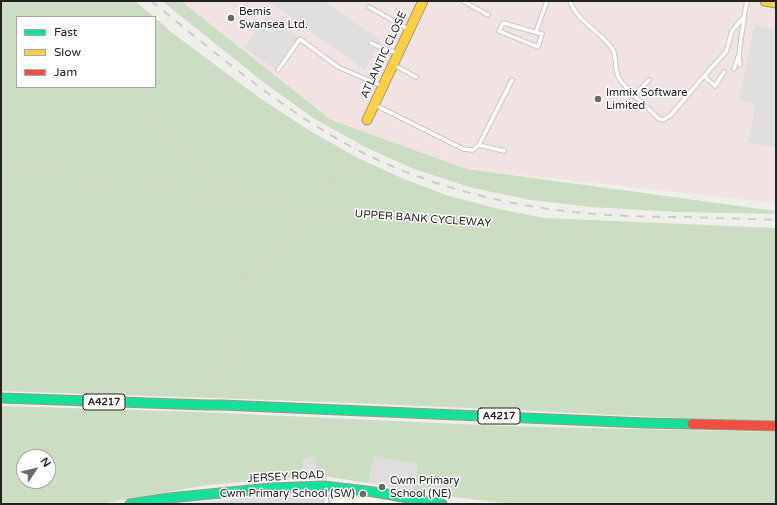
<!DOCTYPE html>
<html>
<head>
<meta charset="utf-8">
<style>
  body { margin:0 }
  #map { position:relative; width:777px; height:505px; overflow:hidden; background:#f0eeeb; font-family:"Varela Round",sans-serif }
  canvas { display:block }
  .frame { position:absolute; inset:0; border:2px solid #222; pointer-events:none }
  .legend { position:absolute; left:16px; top:16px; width:140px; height:72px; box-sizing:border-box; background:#fff; border:1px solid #a7a7a7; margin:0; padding:5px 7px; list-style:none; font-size:12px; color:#222 }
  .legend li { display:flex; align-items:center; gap:8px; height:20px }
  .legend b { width:20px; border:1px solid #a7a7a7 }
  .north { position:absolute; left:16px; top:449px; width:40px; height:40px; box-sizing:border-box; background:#fff; border:1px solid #a7a7a7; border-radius:50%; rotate:55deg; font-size:11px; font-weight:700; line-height:16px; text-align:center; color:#222 }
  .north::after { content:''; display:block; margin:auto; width:14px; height:18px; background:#6a6968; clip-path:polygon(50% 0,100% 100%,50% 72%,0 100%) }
</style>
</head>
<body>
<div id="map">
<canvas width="777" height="505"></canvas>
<div class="frame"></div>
<ul class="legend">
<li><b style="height:5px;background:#16e098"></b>Fast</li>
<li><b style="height:5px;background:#ffcf43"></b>Slow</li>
<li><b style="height:5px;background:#f24e42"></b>Jam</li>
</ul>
<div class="north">N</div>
</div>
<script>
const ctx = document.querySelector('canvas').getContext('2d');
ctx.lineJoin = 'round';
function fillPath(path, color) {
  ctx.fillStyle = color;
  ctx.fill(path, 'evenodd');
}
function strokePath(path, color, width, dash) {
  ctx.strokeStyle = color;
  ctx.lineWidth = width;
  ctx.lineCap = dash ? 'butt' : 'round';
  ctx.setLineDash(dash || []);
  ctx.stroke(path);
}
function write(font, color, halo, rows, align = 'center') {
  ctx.font = font + ' "Varela Round",sans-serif';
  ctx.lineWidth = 3;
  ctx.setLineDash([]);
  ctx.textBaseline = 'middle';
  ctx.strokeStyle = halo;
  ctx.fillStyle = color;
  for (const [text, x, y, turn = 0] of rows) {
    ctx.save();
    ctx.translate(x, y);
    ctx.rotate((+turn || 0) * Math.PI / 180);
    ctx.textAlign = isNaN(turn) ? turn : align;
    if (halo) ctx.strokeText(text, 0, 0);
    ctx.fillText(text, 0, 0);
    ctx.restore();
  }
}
fillPath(new Path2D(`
  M314 456 319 475 302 477 303 459Z
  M374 456 418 464 413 492 368 483Z
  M334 491 332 504H178L219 501 276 494Z`), '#dfdedc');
fillPath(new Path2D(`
  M181 1H776V203L467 169 331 120Z`), '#f1e3e1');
fillPath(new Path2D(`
  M334 491 403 502V504H332Z`), '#f8f7e8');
fillPath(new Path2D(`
  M1 1H135L154 17H17V87H155V18L171 32 257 96 307 129 356 157 404 179 449 196 503 210 545 218 776 228V421C666 419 555 411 445 407 297 400 149 396 1 391Z
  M162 1H181L331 120 467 169 776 211V214L677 212 592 207 531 200 472 188 414 169 365 147 313 118 267 85Z
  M1 406 199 412 504 426 632 429 776 432V503L762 504H515L413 492 418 464 374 456 368 483 319 475 314 456 303 459 302 477 208 485 100 504H1ZM24 457H48V481H24Z`), '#cbdec1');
fillPath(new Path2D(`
  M268 1H323L381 41 365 70Z
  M268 15 300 38 276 70 244 47Z
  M755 25 776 30V148L748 142 756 104 739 100Z`), '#e0dfde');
const lane = new Path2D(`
  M463 1 488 15
  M570 1C576 20 599 31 611 47 618 55 614 67 618 76 620 81 624 85 628 89 637 99 649 109 659 119L663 120 671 115 704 76 726 52 732 31 744 17 747 1
  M369 7 408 29
  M503 23 542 34 538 47 499 31Z
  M536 32 547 1
  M371 43 382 48 397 53
  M394 65 416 77
  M740 65C737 50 743 33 744 17
  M734 69 738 57
  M278 70 300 39 338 67 382 86
  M704 76 715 86 724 72
  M634 96 649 80
  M375 105 463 149 473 150 479 145 512 80
  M479 145 504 151
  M326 504 327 487`);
const fast = new Path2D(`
  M1 398 207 405
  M222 405 644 423 692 424
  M130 504 169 498 271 488 324 486 374 492 442 504`);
const slow = new Path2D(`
  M765 1 776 3
  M367 120 423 1`);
const jam = new Path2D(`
  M692 424 776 426`);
strokePath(lane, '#c9c8c7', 5.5);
strokePath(fast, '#999a82', 11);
strokePath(slow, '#999a82', 11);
strokePath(jam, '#999a82', 11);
strokePath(new Path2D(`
  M62 17V1
  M115 87 147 118 231 190 240 200 306 211 489 223 776 232
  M1 164 71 176 240 200
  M215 396V389L226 357 236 288 249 271 293 235 299 228 306 211 326 183 337 176 352 155 358 142 368 129
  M266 480 319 475 366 482
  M208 486 213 413
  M425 492 509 504
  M744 504 776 502`), '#dccecd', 1, [2, 2]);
strokePath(lane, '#fdfcfc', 3.5);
strokePath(fast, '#16e098', 9);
strokePath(slow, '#ffcf43', 9);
strokePath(jam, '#f24e42', 9);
strokePath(new Path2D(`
  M151 1C207 46 262 93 324 131 398 177 487 203 573 212 611 216 649 217 687 217 716 218 746 219 776 220`), '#ccc', 2, [8, 8]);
const fastBridge = new Path2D(`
  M207 405H222`);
strokePath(fastBridge, '#a79c86', 11, []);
strokePath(fastBridge, '#16e098', 9);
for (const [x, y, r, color] of [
  [231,18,4,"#6a6968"],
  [598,99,4,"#6a6968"],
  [382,487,4,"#6a6968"],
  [363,494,4,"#6a6968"]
]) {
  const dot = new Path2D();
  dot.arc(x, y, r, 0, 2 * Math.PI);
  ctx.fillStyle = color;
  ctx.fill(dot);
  strokePath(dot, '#fff', 1.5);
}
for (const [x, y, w] of [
  [104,402,42],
  [499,416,42]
]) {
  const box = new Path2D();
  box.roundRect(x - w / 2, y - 8, w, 16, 3);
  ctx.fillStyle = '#fff';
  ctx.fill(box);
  strokePath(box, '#222', 1);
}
write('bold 10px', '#222', null, [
  ["A4217",104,402],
  ["A4217",499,416]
]);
write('11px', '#222', '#fff', [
  ["Bemis",239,12],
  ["Swansea Ltd.",239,25],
  ["Immix Software",606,93],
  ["Limited",606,106],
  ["Cwm Primary",390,481],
  ["School (NE)",390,494],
  ["Cwm Primary School (SW)",355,494,"right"]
], 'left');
write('11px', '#222', '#fff', [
  ["ATLANTIC CLOSE",384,55,-65],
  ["UPPER BANK CYCLEWAY",423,219,4],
  ["JERSEY ROAD",286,477,-3]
]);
</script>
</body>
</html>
